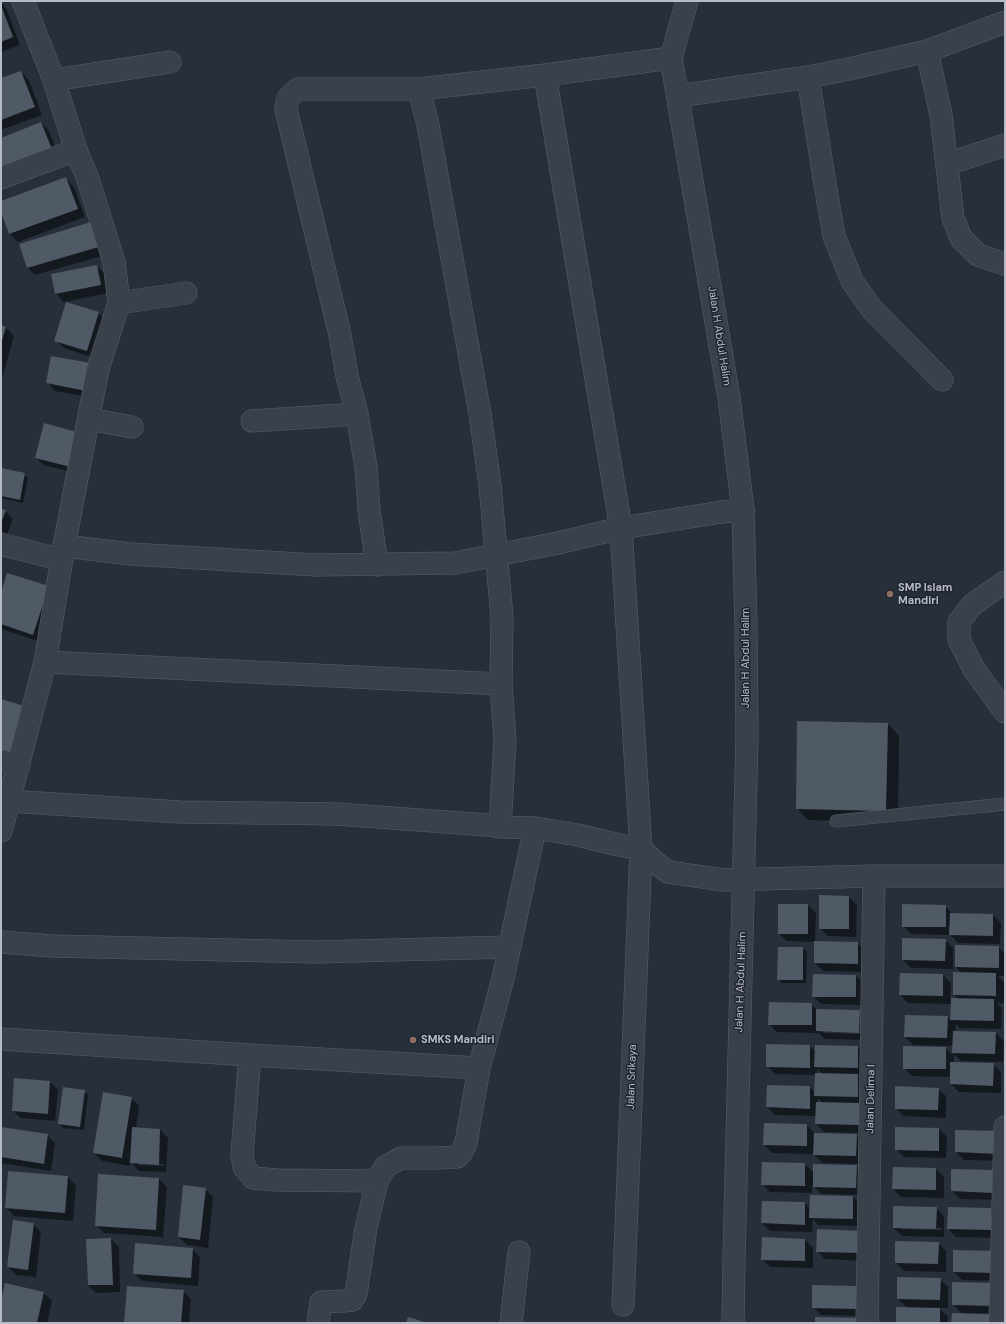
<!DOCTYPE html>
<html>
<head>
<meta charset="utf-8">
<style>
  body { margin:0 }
  #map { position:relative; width:1006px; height:1324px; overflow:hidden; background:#272f3b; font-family:"DM Sans",sans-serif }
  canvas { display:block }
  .frame { position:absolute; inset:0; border:2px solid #b7bcc7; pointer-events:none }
</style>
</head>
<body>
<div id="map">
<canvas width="1006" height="1324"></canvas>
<div class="frame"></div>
</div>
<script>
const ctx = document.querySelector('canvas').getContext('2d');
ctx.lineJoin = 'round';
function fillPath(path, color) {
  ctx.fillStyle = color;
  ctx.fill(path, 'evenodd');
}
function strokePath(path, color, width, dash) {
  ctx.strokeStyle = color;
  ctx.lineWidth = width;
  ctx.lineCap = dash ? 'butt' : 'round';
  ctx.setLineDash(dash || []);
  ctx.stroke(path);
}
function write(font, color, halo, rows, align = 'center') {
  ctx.font = font + ' "DM Sans",sans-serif';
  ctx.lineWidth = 3;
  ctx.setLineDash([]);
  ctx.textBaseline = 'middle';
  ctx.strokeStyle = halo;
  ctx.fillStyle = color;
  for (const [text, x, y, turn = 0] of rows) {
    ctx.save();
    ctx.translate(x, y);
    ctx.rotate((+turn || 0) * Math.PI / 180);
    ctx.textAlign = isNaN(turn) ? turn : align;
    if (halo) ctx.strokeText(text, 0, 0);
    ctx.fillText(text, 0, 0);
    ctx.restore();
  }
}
fillPath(new Path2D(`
  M1 2 6 8 20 45 1 52Z
  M21 72 29 80 42 115 1 130V79Z
  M41 123 49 131 61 162 1 139Z
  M66 179 74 187 85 217 18 242 10 234 1 209V202Z
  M94 222 109 254 35 275 27 267Z
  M97 266 105 274 108 293 64 302 56 294 52 275Z
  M98 313 106 321 95 358 64 348 56 340Z
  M1 326 6 328 14 336 1 382Z
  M52 357 94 398 55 391 48 383Z
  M45 424 79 474 44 465 36 458Z
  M24 474 28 478 23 503 1 498V475Z
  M1 510 5 511 13 519 5 541 1 540Z
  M56 595 41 642 1 629V596Z
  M888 724 899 736 898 822 808 820 797 808Z
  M849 897 857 905 856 937 828 936 820 928Z
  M808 905 816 913 815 942 858 943 865 951V972L823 971 815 963V942L787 941 779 934Z
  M945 906 953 914 993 915 1001 923 1000 944 958 943 950 935 911 934 903 926Z
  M945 940 953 948V969L911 968 903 960Z
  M998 947 1005 954V976H998L1004 982V1003H997L1002 1008 1001 1029 959 1028 956 1024 955 1032 996 1033 1004 1041 1003 1062 961 1061 954 1054V1063L993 1064 1001 1072V1093L959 1092 951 1084V1077L912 1076 904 1068 946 1048 953 1055V1046L913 1045 905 1037 948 1017 951 1021 952 1004 908 1003 900 995 943 975 951 983 950 999H958L954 994 962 974 956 967Z
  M779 948H803L807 952 806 983H782L778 979Z
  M856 976 864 984V1005L821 1004 813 996Z
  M811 1004 817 1010 859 1011 867 1019V1040L825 1039 819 1033 777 1032 769 1024ZM823 1031 864 1032V1034L823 1033Z
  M810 1046 816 1052V1046L858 1047 866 1055V1076H858L866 1083 865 1104H859L867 1112 866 1133 824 1132 816 1124V1116L775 1115 767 1107 768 1086 810 1087 815 1093 816 1075 775 1074 767 1066ZM817 1069 823 1074H817ZM818 1098 823 1103H818Z
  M50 1082 58 1090 55 1121 21 1118 13 1111Z
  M938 1089 946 1096V1118L903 1116 896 1108Z
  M84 1091 88 1095 84 1130 63 1128 60 1124Z
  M131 1098 139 1106 136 1128 160 1130 168 1138 166 1172 139 1171 131 1162 130 1166 102 1161 94 1153ZM138 1163 164 1164V1166L138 1165Z
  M807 1125 815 1134 857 1135 864 1143V1164L822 1163 814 1154 772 1153 764 1145Z
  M1 1128 47 1135 55 1143 51 1171 1 1163Z
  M939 1129 947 1137 946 1158 904 1157 896 1149Z
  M1005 1139V1161L964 1160 956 1152Z
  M805 1164 814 1173 856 1166 864 1174V1195L822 1194 812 1185V1193L770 1192 762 1184Z
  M936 1169 944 1177V1198L901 1197 893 1189Z
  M952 1170 1002 1179V1200L960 1199 952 1191Z
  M68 1177 76 1185 73 1221 14 1216 6 1208Z
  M159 1179 167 1187 163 1237 104 1233 96 1225Z
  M205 1189 213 1197 208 1248 187 1245 179 1237Z
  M811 1196 853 1197 861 1205 860 1226 818 1225 813 1219 812 1232 770 1231 762 1223 805 1203 811 1209Z
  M936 1208 944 1216V1237L902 1236 894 1228ZM900 1227 942 1228 941 1230 900 1229Z
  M991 1209 999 1217 998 1238 956 1237 948 1229Z
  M33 1224 41 1232 36 1277 16 1275 8 1267Z
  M860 1232 867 1261 825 1259 817 1251Z
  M111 1239 119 1247 120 1292 96 1293 88 1285 87 1240Z
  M805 1240 813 1248V1268L770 1267 762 1259Z
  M938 1243 946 1251V1272L904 1271 896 1263Z
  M192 1249 200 1257 198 1286 142 1281 134 1273Z
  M954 1251 1004 1281 962 1280 954 1272Z
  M940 1279 948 1287V1308H938L948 1317 947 1323H897L907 1308 898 1299Z
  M6 1284 44 1293 52 1301 47 1323H1V1305Z
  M953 1284 1003 1313 952 1323 962 1314 953 1304Z
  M856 1287 864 1295 863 1316 821 1315 813 1307Z
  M183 1291 191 1299 189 1323H125Z`), '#0007');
fillPath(new Path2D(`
  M1 5 13 37 1 42Z
  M21 71 35 107 1 120V78Z
  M41 122 54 154 1 172V138Z
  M66 177 78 209 9 234 1 212V201Z
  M94 221 102 246 27 268 19 244Z
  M97 265 101 285 55 294 51 274Z
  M66 302 99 312 87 351 54 341Z
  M1 325 6 327 1 344Z
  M51 356 91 363 86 391 46 383Z
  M44 423 80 433 71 467 35 458Z
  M1 468 25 473 20 500 1 496Z
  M1 509 6 510 1 523Z
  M7 573 49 586 33 635 1 624V593Z
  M1 699 24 706 10 758 1 755Z
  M797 721 888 723 886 811 796 809Z
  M819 895 849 896V929H819Z
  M778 904H808V934H778Z
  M902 904 946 905V927H902Z
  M950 913 993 914V936L949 935Z
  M902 938 946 939 945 961 902 960Z
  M814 941 858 942V964L814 963Z
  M955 945 999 946V968L955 967Z
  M778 947H803V980H777Z
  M953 972 996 973V996L953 995Z
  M900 973 943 974V996L899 995Z
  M813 974 856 975V997H812Z
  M951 998 994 999V1021L950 1020Z
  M769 1002 812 1003V1025H768Z
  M816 1009 860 1010 859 1033 816 1031Z
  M905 1015 948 1016 947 1038 904 1037Z
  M953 1031 996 1032 995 1054 952 1053Z
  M766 1044 810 1045V1068L766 1067Z
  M815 1045 858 1046V1068L814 1067Z
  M903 1046 946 1047V1069H903Z
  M950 1062 994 1063 993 1086 950 1084Z
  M815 1073 858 1074V1097L814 1096Z
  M14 1078 50 1081 48 1114 12 1111Z
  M767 1085 810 1086V1109L766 1107Z
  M895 1086 939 1088 938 1110 895 1109Z
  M63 1087 85 1090 80 1127 58 1124Z
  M103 1092 132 1097 122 1158 93 1153Z
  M816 1102 859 1103V1125L815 1124Z
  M764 1123 807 1124V1146L763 1145Z
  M1 1127 48 1134 44 1164 1 1157Z
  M132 1127 160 1129 159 1165 130 1163Z
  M895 1127 939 1128V1151L895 1150Z
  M955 1130 999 1131 998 1154 955 1152Z
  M814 1133 857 1134 856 1156 813 1155Z
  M762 1162 805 1163V1186L761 1185Z
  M813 1164 857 1165 856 1188 813 1187Z
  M893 1167 936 1168V1190L892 1189Z
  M951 1169 995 1170 994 1193 951 1191Z
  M8 1171 68 1176 65 1213 5 1208Z
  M98 1174 159 1178 156 1230 95 1226Z
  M183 1185 206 1188 200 1240 178 1237Z
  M810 1195 853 1196V1219L809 1218Z
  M762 1201 805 1202V1225L761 1223Z
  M893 1206 937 1207 936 1229 893 1228Z
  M948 1207 991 1208V1230L947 1229Z
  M13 1220 34 1223 28 1270 7 1267Z
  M817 1229 860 1231V1253L816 1252Z
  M762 1237 805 1239V1261L761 1260Z
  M111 1238 113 1285H88L86 1239Z
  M895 1241 939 1242 938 1264 895 1263Z
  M135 1243 193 1248 191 1278 133 1274Z
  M953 1250 997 1251 996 1273 953 1272Z
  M897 1277 941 1278 940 1300 897 1299Z
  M952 1282 996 1283 995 1306 952 1305Z
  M5 1283 44 1292 37 1323 1 1322V1301Z
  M812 1285 856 1286V1309L812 1308Z
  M127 1286 184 1290 181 1323H124Z
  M896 1307 940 1308V1323H896Z
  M952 1313 995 1314V1323H951Z
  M408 1317 428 1323H406Z
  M815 1317 859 1318V1323H815Z`), '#505966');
const service = new Path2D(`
  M836 821 1005 804`);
const minor = new Path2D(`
  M927 51 941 115 953 218 961 238 978 255 1005 264
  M545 75 621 528 641 849 623 1305
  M808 77 825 184 834 236 852 281 871 308 942 380
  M54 80 170 62
  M678 96 808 77 849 69 927 51 1005 22
  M947 164 1005 145
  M1 178 76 150
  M119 303 186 293
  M89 419 132 427
  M252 421 357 414
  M1 544 62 560
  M64 546 131 554 316 565 455 563 558 543 621 528 722 512 743 510
  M377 565 369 510 366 467 357 414 347 376 340 335 286 109 288 98 298 89H419
  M1005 582 972 605 959 622V640L975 671 1005 712
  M45 662 501 684
  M1 761 19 765
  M8 801 180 812 337 814 487 825 500 827 535 828 578 835 619 845 641 849 656 863 668 872 723 880 874 876H1005
  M500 827 505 741 501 684 502 617 490 485 480 414 428 125 419 89 545 75 671 58
  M1 831 45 662 64 546 98 369 119 303 114 262 88 179 76 150 54 80 23 1
  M1 942 53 946 316 952 509 947
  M1 1039 250 1055 479 1068
  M250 1055 242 1154 244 1167 253 1178 277 1180 377 1181
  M318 1323 321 1302 344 1301 352 1300 356 1294 366 1228 377 1181 385 1167 401 1158H437L457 1157 461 1153 466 1143 479 1068 503 978 535 828
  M511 1323 519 1252
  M867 1323 874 876
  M1000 1323 1005 1127`);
const tertiary = new Path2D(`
  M687 1 671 58 729 398 743 510 746 627 747 737 734 1259 733 1323`);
strokePath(service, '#595f69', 13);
strokePath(minor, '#595f69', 23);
strokePath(tertiary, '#595f69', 23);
strokePath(service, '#3b414b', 12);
strokePath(minor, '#3b414b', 22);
strokePath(tertiary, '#3b414b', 22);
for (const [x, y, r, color] of [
  [890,594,4,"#8d6e63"],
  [413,1040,4,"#8d6e63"]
]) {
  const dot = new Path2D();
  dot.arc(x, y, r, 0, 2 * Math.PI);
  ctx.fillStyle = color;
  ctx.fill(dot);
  strokePath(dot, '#202630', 1.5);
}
write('11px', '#b7bcc7', '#202630', [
  ["Jalan H Abdul Halim",719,336,81],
  ["Jalan H Abdul Halim",746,658,-90],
  ["Jalan H Abdul Halim",741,982,-88],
  ["Jalan Srikaya",632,1077,-88],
  ["Jalan Delima I",871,1099,-89]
]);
write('bold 11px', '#b7bcc7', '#202630', [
  ["SMP Islam",898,588],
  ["Mandiri",898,601],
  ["SMKS Mandiri",421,1040]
], 'left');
</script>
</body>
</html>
